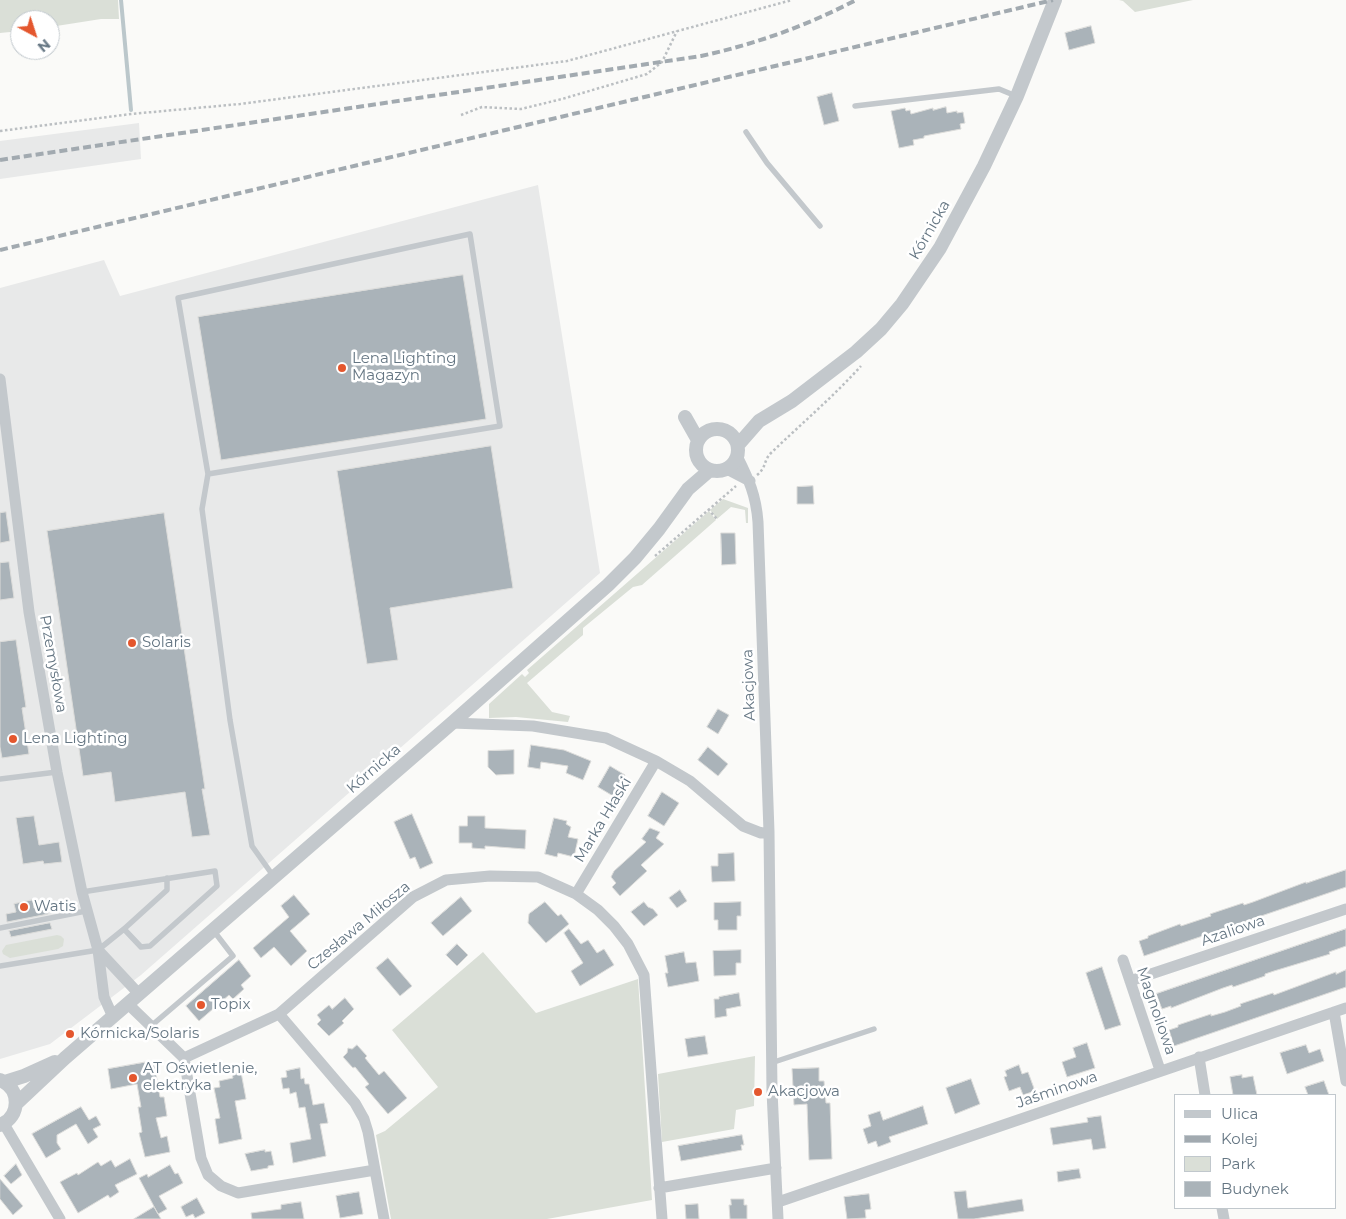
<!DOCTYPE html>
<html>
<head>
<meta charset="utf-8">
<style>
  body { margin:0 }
  #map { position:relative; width:1346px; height:1219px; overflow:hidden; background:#fafaf8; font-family:Montserrat,sans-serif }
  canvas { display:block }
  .legend { position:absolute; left:1174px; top:1094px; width:162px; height:115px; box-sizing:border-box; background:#fff; border:1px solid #c1c8cd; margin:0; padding:6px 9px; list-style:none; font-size:15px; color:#657683 }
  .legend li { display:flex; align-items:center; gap:10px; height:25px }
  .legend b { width:25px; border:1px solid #c1c8cd }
  .north { position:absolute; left:10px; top:10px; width:50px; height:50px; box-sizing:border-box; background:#fff; border:1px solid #c1c8cd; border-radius:50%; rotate:140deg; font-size:14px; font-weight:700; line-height:20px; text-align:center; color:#657683 }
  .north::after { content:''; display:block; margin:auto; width:18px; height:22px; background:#e4572e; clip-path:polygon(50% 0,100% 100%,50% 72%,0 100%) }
</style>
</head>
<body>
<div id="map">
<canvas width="1346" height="1219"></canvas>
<ul class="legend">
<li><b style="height:6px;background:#c3c8cc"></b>Ulica</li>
<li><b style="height:6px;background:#a2aab0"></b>Kolej</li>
<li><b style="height:14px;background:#dadfd7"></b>Park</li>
<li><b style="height:14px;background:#aab3b9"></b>Budynek</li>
</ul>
<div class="north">N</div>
</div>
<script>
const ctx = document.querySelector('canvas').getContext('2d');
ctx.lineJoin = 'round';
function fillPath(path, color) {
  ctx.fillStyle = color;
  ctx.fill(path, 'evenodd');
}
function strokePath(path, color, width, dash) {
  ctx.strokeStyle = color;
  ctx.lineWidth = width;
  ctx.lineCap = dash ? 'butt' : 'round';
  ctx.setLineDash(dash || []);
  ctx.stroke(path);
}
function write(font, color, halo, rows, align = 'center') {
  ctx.font = font + ' Montserrat,sans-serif';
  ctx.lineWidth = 5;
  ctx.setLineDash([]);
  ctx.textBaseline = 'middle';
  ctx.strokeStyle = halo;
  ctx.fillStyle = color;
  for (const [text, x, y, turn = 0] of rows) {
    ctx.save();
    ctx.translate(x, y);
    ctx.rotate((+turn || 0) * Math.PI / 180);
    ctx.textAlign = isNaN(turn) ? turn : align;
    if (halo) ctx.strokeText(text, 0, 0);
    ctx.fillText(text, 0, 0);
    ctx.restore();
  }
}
fillPath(new Path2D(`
  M139 123 141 159 0 179V141Z
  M538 185 600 573 141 975 50 1044 0 1059V288L104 260 120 296Z`), '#e8e9e9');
fillPath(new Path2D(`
  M0 0H118L119 19H101L50 27V20H20V31L0 33Z
  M1119 0H1193L1135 12 1123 1Z
  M723 499 748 508V523H746L745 510 731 507 717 519 710 510Z
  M709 511 716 520 642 585 633 587 583 628V635L527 683 552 712 570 716 568 722 516 717 489 718V704L522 674 525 677 529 673 527 670Z
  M57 935 61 936 64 939 63 946 58 949 10 958 3 954 2 951 6 945Z
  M483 952 536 1013 638 979 652 1200 547 1219H391L376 1135 385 1131 438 1087 392 1030Z
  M755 1056 754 1106 736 1110 734 1129 662 1142 658 1074Z`), '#dadfd7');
strokePath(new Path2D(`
  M121 0 131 110`), '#bbc7cb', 4);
const building = new Path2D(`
  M1091 26 1095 43 1069 50 1065 33Z
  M832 93 839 121 824 125 817 97Z
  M946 107 947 113 957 111V113L963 112 965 123 960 124 961 129 924 136V138L913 140 914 145 899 148 891 111 905 108 906 111 910 110 911 114 933 108V110Z
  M463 275 486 419 221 460 198 317Z
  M491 446 513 588 390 608 398 660 367 664 337 471Z
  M813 486 814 504H797V487Z
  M6 512 10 541 0 543V513Z
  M164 513 205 789H202L210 835 192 837 185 792 115 802 111 772 83 776 47 531Z
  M721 533H735L736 564 722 565Z
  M9 562 14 598 0 600V563Z
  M16 640 26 707 22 708 29 754 2 758 0 747V642Z
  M718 709 729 715 718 734 707 727Z
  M531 745 564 750 591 761 583 780 566 773 568 766 541 762 540 769 528 767Z
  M708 747 728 764 718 776 698 760Z
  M514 750V774L496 775 488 767V751Z
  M610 766 625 775 613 796 598 787Z
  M662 792 679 803 664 826 648 816Z
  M412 814 433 863 420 869 415 857 410 859 394 822Z
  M34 816 39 845 59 842 62 862 44 864 43 861 23 864 16 818Z
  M468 816H485V828L526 830 525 849 485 846V849L472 848V843H459V826H467Z
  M554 818 567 821 566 824 571 827 568 837 578 839 574 857 558 853 557 857 545 854Z
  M650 828 660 832 656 838 664 844 641 865 647 871 620 896 612 887 616 883 611 877 614 871 646 842 642 839Z
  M734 853 735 881 712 882 711 866H718V854Z
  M1346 870V887L1144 956 1139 941 1148 938V936L1180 924 1181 926 1211 916 1210 914 1243 903 1244 905 1253 902 1306 882V883Z
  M680 890 687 901 677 908 669 898Z
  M294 895 310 914 290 931 307 951 291 966 274 947 261 958 253 948 289 917 281 906Z
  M461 897 472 911 443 936 431 923Z
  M33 900 34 908 47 906 48 914 7 922 6 914 16 912 14 904Z
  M545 902 558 916 561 914 569 924 546 943 528 923 529 914Z
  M644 902 648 907 653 909 658 915 644 926 631 912Z
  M741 902V916H737V930H718V920H714V903Z
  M50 923 52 929 11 937 9 931Z
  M569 929 581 944 588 940 597 953 604 949 614 965 580 986 571 971 583 963 564 933Z
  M1346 929V946L1329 952 1330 954 1274 971 1265 974V976L1233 987 1232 985 1223 988 1171 1008V1006L1162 1009 1156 994Z
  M457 944 468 955 457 966 446 955Z
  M741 950V963H736V975L714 976 713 951Z
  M684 952 686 963 696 962 699 981 668 987 665 973H668L665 956Z
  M388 958 412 986 400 996 376 968Z
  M239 960 251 976 241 985 244 989 233 999 229 995 199 1021 186 1006Z
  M1102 967 1121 1025 1105 1030 1086 973Z
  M1346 970V987L1174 1046 1169 1030 1178 1027V1025L1211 1014V1016L1225 1012 1241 1006 1240 1004 1273 993 1274 995 1336 972V974Z
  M739 993 741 1006 726 1009 727 1016 715 1018 714 999H719V997Z
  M345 998 354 1009 342 1021 344 1023 329 1036 317 1024 321 1020 317 1015 329 1005 332 1009Z
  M705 1036 708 1054 688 1057 685 1039Z
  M1087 1043 1095 1068 1067 1077 1062 1062 1076 1057 1073 1048Z
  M357 1045 367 1056 365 1058 379 1075 384 1071 407 1098 388 1114 365 1087 369 1084 355 1067 353 1068 343 1057 347 1053 348 1048 352 1049Z
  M1306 1045 1309 1053 1320 1049 1324 1061 1287 1074 1280 1053Z
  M153 1061 155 1067 159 1070 156 1074 160 1097H164L167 1116 156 1118 161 1138 167 1136 170 1152 145 1157 139 1133 142 1132 138 1107H141L137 1084 111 1089 108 1069Z
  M1019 1065 1022 1074 1028 1072 1035 1091 1023 1095 1020 1087 1009 1091 1004 1077 1007 1076 1005 1071Z
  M300 1068 301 1079 304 1078 305 1084H309L313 1105 324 1103 328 1123 320 1124 326 1156 293 1163 290 1143 311 1139 305 1107 299 1108 296 1092 290 1094 289 1088 283 1089 281 1078 287 1077 286 1071Z
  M819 1068V1081H824L826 1103H830L832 1159 809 1160 807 1104 794 1105 792 1069Z
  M241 1072 246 1099 235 1101 242 1139 219 1144 215 1119 220 1118 214 1088 220 1087 219 1081 233 1078 232 1074Z
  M1242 1075V1078L1253 1076 1257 1095H1233L1230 1077Z
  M971 1079 980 1104 955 1114 946 1088Z
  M1324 1081 1329 1095H1308L1305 1087Z
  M923 1106 928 1124 889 1137 891 1142 878 1147 876 1141 868 1144 863 1129 871 1126 868 1115 880 1111 883 1120Z
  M81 1107 89 1120 96 1116 101 1125 93 1129 98 1137 88 1144 76 1124 57 1135V1143L61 1149 46 1158 32 1134Z
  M1101 1116 1106 1148 1093 1150 1091 1139 1053 1145 1050 1128 1088 1122 1087 1118Z
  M742 1135 744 1145H741L742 1150 681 1161 678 1146Z
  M265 1150V1152L271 1151 274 1165 268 1166V1168L251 1171 245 1154Z
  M130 1159 137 1174 115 1185 119 1192 110 1198 108 1195 78 1213 60 1182 77 1173 78 1175 98 1162 101 1166 111 1160 115 1167Z
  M16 1164 22 1175 11 1184 4 1176Z
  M170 1165 175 1174 178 1173 183 1183 159 1196 167 1209 158 1214 139 1178 147 1174 148 1177Z
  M1079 1169 1081 1178 1058 1182 1057 1172Z
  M0 1179 23 1206 13 1215 0 1199Z
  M966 1191 968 1208 1022 1199 1024 1211 974 1219H958L954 1192Z
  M359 1192 363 1214 340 1218 336 1196Z
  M869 1194 871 1209 865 1210 866 1218 847 1219 844 1197Z
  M197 1198 205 1213 195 1218 193 1214 186 1217 181 1207Z
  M731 1199H744V1205H747V1219H730L729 1205H731Z
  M301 1202 304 1219H252L251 1213 281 1209V1205Z
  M698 1204 699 1219H686L685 1205Z
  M154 1207 161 1219H134Z`);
fillPath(building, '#aab3b9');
strokePath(building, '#dcdcda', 1);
strokePath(new Path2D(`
  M461 115 482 107 521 109 562 99 647 74 662 62 677 31
  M0 131 131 114 240 104 567 61 792 0
  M757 475C767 467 763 461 771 453 801 424 833 397 861 366
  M708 509 717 519
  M655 556 736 486`), '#bbbfc2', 2.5, [2.5, 2.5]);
strokePath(new Path2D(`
  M855 106 999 89 1016 96
  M746 132 767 163 820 226
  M208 474 500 426 470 234 178 298 208 474 202 509 230 720 252 846 274 877
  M0 779 57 772
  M82 892 215 871 217 886 150 946 141 947 124 929
  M0 928 86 911
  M0 966 98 950 124 929 167 890V878
  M151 1026 233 956 213 930
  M771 1063 874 1029`), '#c3c8cc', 5.5);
strokePath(new Path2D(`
  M0 379 29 612 57 772 82 892 98 950 104 997 113 1017
  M737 456C749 480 756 495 758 522L769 832 772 1091 778 1219
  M727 469 750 481
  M452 723 533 726 606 738 656 761 690 781 743 826 761 833 769 832
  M576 894 656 761
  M98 950 139 994
  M1123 960 1160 1070
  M1130 981 1346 909
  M128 1004 184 1058 201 1158 208 1175 221 1186 238 1193 375 1170
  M1334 1012 1346 1081
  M279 1014 355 1103 364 1119 368 1132 384 1219
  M1199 1057 1205 1095
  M184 1058 279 1014 413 897 446 880 490 876 538 877 576 894 598 910 614 926 628 944 644 975 662 1219
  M4 1124 60 1219
  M659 1188 776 1168
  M778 1202 1346 1008
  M1222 1208 1224 1219`), '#c3c8cc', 11);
strokePath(new Path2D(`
  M685 417 698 440
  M696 450a21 21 0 1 1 42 0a21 21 0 1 1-42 0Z
  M738 445 759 421 792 401 856 352 881 329 902 304 940 248 984 166 1017 96 1055 0
  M0 1080C21 1088 21 1117 0 1125
  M5 1082 24 1076 55 1062
  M16 1104 65 1058 452 723 608 585 635 558 659 529 688 489 710 470`), '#c3c8cc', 14);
strokePath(new Path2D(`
  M0 160 701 56C756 44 806 26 856 0
  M0 250 1053 0`), '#a2aab0', 4, [8, 4]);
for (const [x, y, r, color] of [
  [342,368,5,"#e4572e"],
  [132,643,5,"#e4572e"],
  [13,739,5,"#e4572e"],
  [24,907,5,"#e4572e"],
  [201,1005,5,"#e4572e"],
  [70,1034,5,"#e4572e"],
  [133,1078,5,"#e4572e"],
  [758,1092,5,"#e4572e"]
]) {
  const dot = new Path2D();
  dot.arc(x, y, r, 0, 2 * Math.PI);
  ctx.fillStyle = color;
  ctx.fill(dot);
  strokePath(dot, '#fff', 2);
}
write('15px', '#657683', '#fff', [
  ["Kórnicka",930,230,-60],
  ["Przemysłowa",53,664,80],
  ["Akacjowa",749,685,-92],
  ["Kórnicka",374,769,-41],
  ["Marka Hłaski",603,820,-59],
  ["Czesława Miłosza",359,926,-40],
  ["Azaliowa",1233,931,-19],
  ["Magnoliowa",1156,1011,71],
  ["Jaśminowa",1057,1090,-19]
]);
write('15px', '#657683', '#fff', [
  ["Lena Lighting",352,359],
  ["Magazyn",352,376],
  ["Solaris",142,643],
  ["Lena Lighting",23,739],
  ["Watis",34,907],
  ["Topix",211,1005],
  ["Kórnicka/Solaris",80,1034],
  ["AT Oświetlenie,",143,1069],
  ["elektryka",143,1086],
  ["Akacjowa",768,1092]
], 'left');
</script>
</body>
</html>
